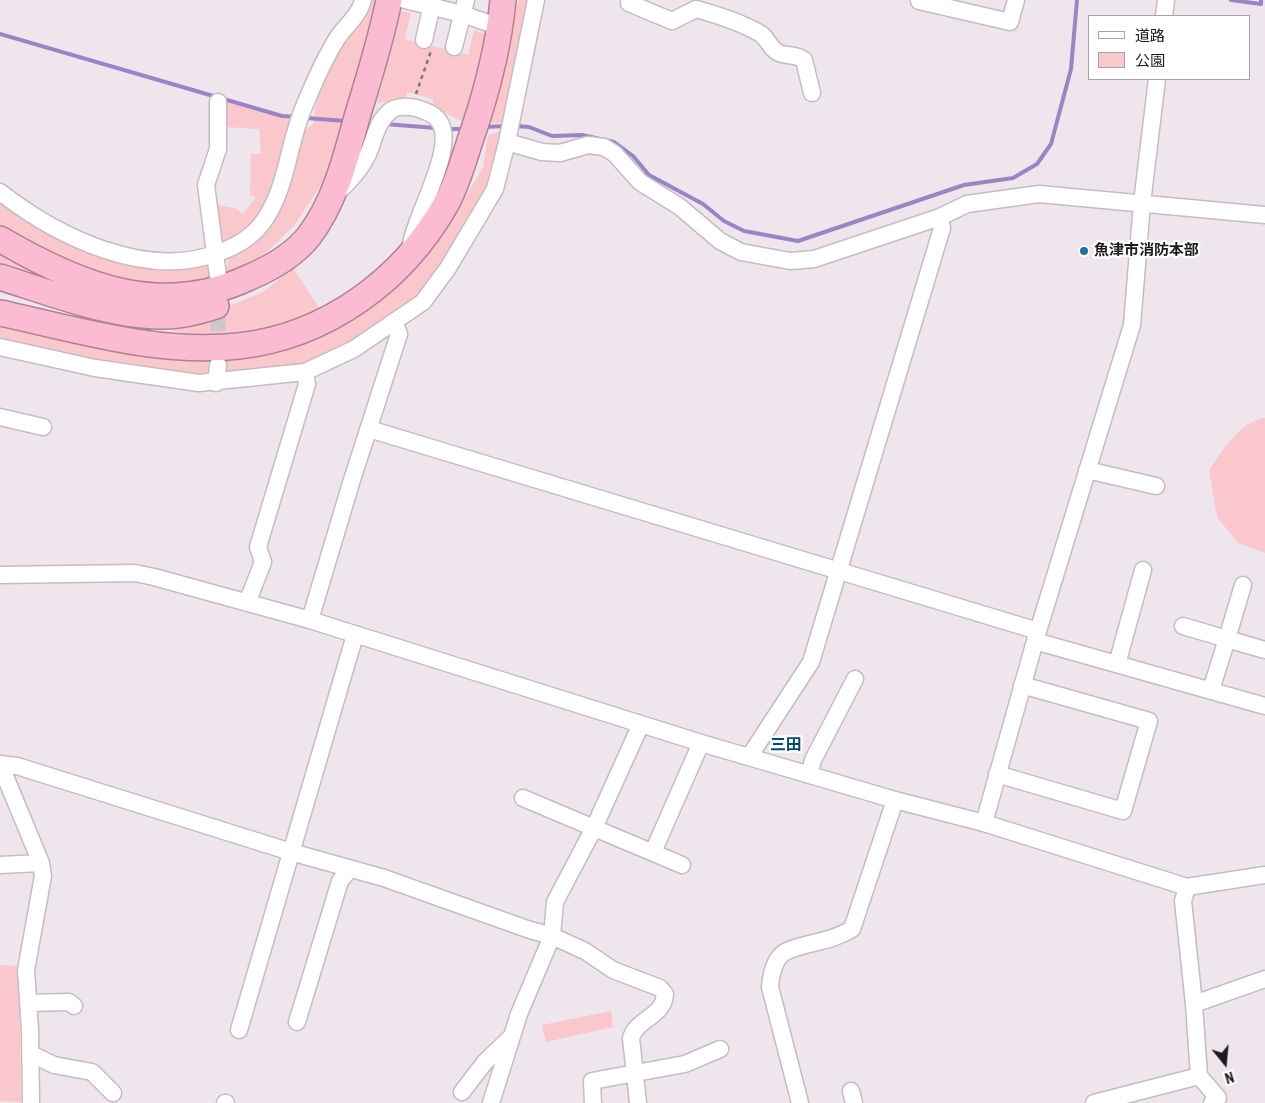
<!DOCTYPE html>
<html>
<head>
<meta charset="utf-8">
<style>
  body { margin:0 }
  #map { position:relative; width:1265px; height:1103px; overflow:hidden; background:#efe6ed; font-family:"Roboto Condensed","Noto Sans JP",sans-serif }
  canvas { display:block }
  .legend { position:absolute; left:1088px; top:15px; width:162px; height:65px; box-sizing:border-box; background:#fff; border:1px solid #a5a3a4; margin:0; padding:6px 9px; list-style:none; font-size:15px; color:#1d1a1c }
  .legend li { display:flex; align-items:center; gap:10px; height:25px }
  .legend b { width:25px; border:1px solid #a5a3a4 }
  .north { position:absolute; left:1200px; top:1038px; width:50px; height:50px; -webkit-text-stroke:4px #fff; paint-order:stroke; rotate:163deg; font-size:14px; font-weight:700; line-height:20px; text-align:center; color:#1d1a1c }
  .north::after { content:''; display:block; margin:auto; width:18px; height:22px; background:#1d1a1c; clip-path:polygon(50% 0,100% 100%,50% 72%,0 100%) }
</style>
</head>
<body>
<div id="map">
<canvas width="1265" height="1103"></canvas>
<ul class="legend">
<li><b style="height:6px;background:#fff"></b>道路</li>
<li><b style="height:14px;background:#fac8cc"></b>公園</li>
</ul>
<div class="north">N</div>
</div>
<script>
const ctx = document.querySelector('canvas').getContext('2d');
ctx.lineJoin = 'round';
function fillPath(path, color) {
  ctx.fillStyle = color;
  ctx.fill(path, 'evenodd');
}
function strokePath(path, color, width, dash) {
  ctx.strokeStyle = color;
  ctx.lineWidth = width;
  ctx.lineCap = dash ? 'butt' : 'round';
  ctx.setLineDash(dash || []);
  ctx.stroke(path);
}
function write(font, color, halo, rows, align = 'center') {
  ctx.font = font + ' "Roboto Condensed","Noto Sans JP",sans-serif';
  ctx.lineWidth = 4.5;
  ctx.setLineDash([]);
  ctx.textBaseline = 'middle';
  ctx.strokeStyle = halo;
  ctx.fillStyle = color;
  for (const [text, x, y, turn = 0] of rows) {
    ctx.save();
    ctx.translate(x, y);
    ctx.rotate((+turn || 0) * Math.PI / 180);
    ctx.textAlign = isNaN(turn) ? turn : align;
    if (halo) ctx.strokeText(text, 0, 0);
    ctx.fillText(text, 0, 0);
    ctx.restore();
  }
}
fillPath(new Path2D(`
  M368 0H379L324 180 294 226 259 259 225 276 228 259 240 253 259 239 286 190 305 130 313 124C315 82 349 37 368 0Z
  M519 0H531L506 123H489C501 82 503 39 519 0Z
  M401 11 411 13 405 39 468 55 474 30 487 35 463 122 433 107V99L407 92 406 99 377 103Z
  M222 101 293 121 272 200 250 229 219 248 211 204 235 208 243 214 256 197 250 195 251 154H261L259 129 224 127Z
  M505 130 490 185 459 241 414 304 357 342 309 363 241 375 226 371 224 359 386 294 455 215 483 167 488 135Z
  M0 199 75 246 209 262 214 283 156 290 72 268 0 228Z
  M0 248 154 308 0 269Z
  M293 268 323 314 281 330 204 338 138 323 212 313 263 292Z
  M0 325 209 360 207 378 150 374 0 341Z
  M1265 418V553L1238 543 1217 517 1209 470C1222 451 1240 421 1265 418Z
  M0 965 19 966 21 1102 0 1101Z
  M611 1011 613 1027 546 1042 542 1025Z`), '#fac8cc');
strokePath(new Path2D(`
  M1231 0 1261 4V0
  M0 34 282 116 296 117
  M306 118 346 121
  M385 124 436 128
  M515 126 529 127 552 136 582 135 614 142 633 156 649 175 703 204 724 221 744 231 798 241 964 185 1013 178 1037 164 1051 144 1071 69 1077 0
  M483 127 506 126
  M448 129H466`), '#9a84c5', 4);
strokePath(new Path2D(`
  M218 355V297`), '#d0c7ce', 16, [16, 8]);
const minor = new Path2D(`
  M405 0 462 14 500 27
  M629 0V3L672 21 696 9C718 15 741 22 761 34 768 39 770 49 779 53 788 57 794 53 804 60L812 93
  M919 1 1010 22 1016 0
  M1164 16 1166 0
  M424 40 433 0
  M454 47 466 0
  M218 102V149L206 185 218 276
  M507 142 542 152 560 153 588 145 604 147 615 154 640 182 680 207 720 241 741 252 790 261 814 259 940 217 967 204 1039 194 1265 215
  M0 192C58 237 147 281 220 252 240 245 256 235 267 216 287 184 289 143 303 109 312 87 325 57 338 37 347 24 359 16 363 0
  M337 193C349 182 361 169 368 154 375 138 376 123 390 111 396 106 409 106 416 108 425 111 433 113 439 121 458 147 413 218 410 249
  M0 347 95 368 199 383 305 372 354 349 423 302 448 268 495 189 507 142 536 0
  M216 383 218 365
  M0 417 43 427
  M369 429 1038 631
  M1087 470 1156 486
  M0 575 135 573 154 577 310 620 701 743 895 800 984 823 1187 887 1265 875
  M247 603 263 562 258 547 307 384 305 372
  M310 620 351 483 399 334 394 322
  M1183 626 1227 639 1243 585
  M1035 641 1265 706
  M1117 664 1143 570
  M1211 690 1227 639 1265 650
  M749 757 811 662 942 228 940 217
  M0 764 17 766 291 852 384 878 530 930 552 936 585 951 613 970 660 988 665 994C664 1017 637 1018 631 1038L638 1103
  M0 764 41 863 43 876 26 970 30 1030 31 1103
  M997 774 1123 811 1149 721 1022 685
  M809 775 813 760 855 679
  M523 798 682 865
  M984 823 1035 641 1132 325 1142 203 1157 79
  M653 852 701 743
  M0 865 41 863
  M1187 887 1183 901 1194 1004 1265 979
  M28 1003 69 1002 74 1006
  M1194 1004 1199 1076 1218 1098 1212 1103
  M297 1022 340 881 350 869
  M239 1030 355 635
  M31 1054 54 1065 92 1072 113 1093
  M851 1091 854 1103
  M462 1092 485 1062 510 1038
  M225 1103H226
  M491 1103 519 1014 552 936 555 902 594 828 641 724
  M593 1103 592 1081 685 1064 720 1049
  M800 1103 770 987C771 975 774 959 785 952 805 942 829 943 852 929L895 800
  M1094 1103 1199 1076`);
const highway = new Path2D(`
  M0 239C80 286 161 319 250 277 271 268 295 254 309 236 335 202 346 157 357 117 369 78 381 40 389 0
  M0 277C48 292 110 316 160 316 179 317 198 312 216 306
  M0 313C79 330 158 355 239 346 327 336 403 280 446 204 459 181 465 154 474 129 488 87 499 44 503 0`);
strokePath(minor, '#c5bcc2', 19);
strokePath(highway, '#ad8393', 28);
strokePath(new Path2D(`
  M416 94 431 51`), '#7e787d', 2.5, [4, 4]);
strokePath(minor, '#fff', 16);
strokePath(highway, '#fabbd3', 25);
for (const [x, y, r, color] of [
  [1084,251,5,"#276ea2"]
]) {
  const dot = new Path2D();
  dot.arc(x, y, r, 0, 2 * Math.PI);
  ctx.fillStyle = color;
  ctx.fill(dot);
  strokePath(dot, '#fff', 2);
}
write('bold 15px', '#1d1a1c', '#fff', [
  ["魚津市消防本部",1094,251]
], 'left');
write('bold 16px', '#004a78', '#fff', [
  ["三田",786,746]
]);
</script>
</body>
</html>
